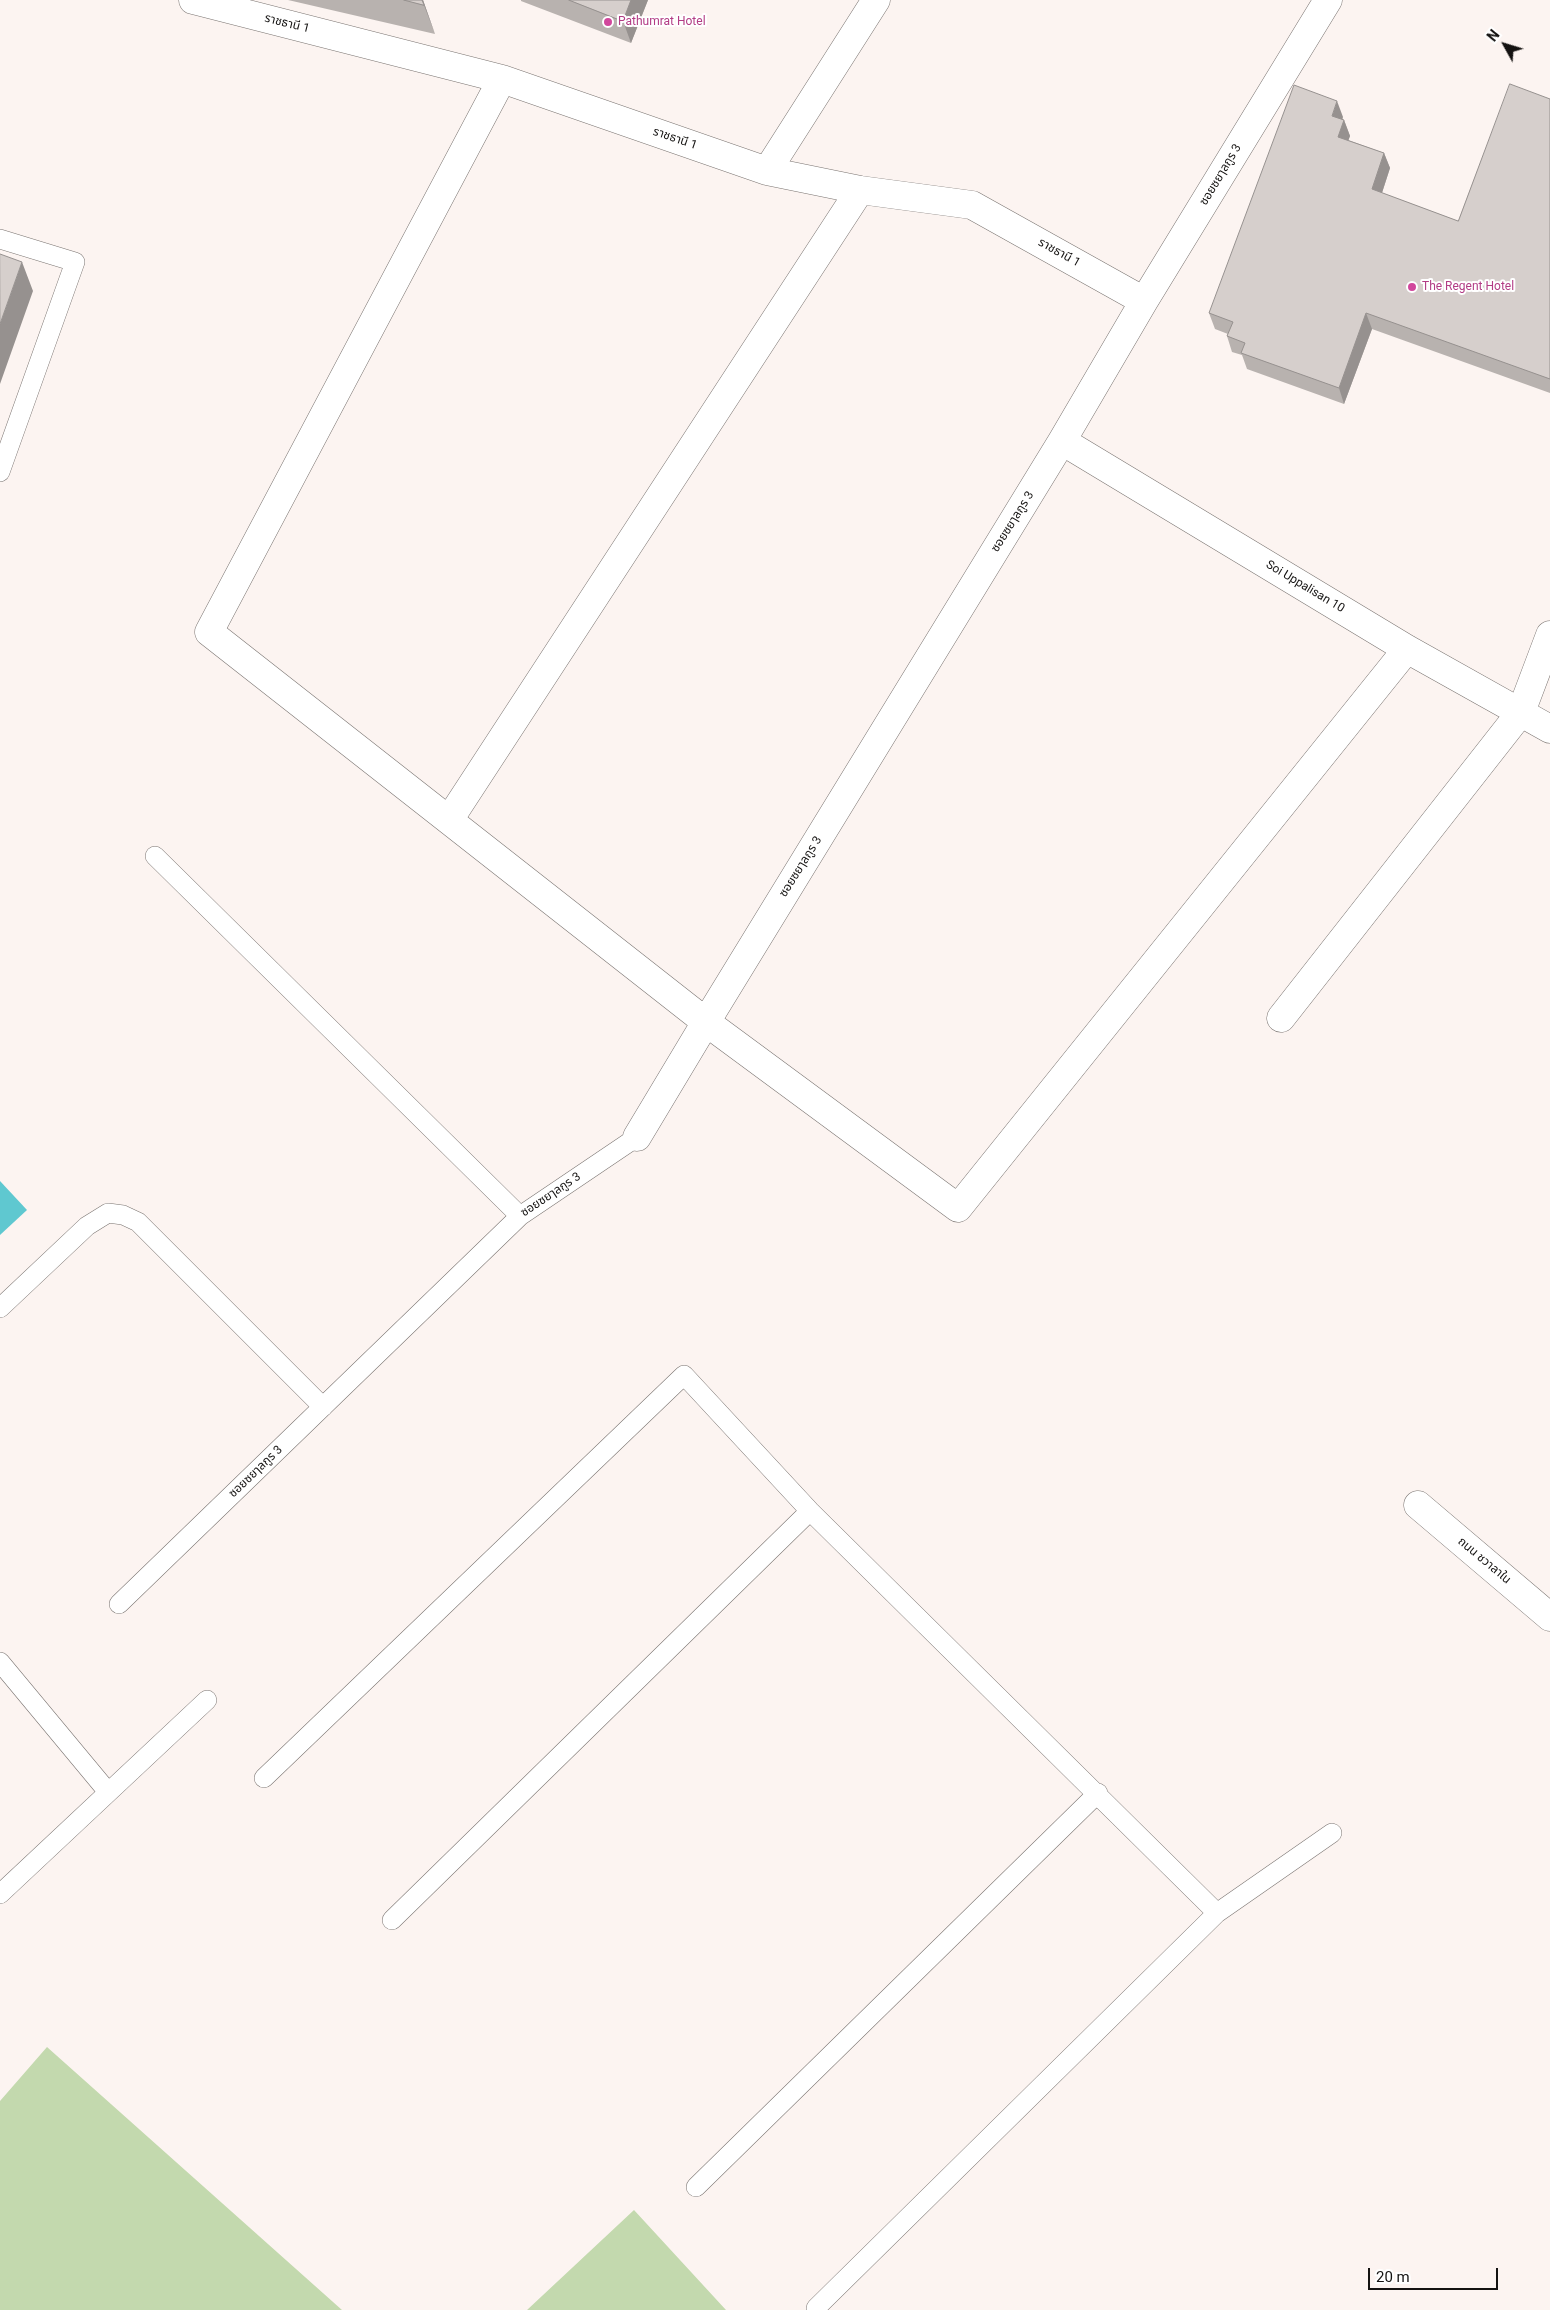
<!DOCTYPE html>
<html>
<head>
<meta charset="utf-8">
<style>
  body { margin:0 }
  #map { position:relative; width:1550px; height:2310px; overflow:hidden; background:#fcf4f1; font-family:Roboto,sans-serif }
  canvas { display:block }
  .north { position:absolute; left:1480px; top:20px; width:50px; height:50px; -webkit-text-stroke:4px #fff; paint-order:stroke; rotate:309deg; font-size:14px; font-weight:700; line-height:20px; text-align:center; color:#141211 }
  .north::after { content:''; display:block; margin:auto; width:18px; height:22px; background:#141211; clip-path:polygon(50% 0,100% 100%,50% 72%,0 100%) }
  .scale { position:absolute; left:1368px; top:2268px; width:130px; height:22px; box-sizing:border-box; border:2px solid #141211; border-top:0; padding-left:6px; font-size:15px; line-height:18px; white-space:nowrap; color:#141211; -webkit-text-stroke:4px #fff; paint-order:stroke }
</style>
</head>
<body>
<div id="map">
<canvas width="1550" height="2310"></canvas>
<div class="north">N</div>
<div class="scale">20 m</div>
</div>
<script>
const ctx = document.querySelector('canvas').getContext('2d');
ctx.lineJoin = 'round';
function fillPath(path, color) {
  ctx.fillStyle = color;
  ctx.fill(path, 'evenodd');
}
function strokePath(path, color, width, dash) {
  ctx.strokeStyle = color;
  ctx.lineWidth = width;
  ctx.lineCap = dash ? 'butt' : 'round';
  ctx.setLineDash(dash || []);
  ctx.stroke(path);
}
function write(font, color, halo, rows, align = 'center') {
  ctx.font = font + ' Roboto,"Noto Sans Thai",sans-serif';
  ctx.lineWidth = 4;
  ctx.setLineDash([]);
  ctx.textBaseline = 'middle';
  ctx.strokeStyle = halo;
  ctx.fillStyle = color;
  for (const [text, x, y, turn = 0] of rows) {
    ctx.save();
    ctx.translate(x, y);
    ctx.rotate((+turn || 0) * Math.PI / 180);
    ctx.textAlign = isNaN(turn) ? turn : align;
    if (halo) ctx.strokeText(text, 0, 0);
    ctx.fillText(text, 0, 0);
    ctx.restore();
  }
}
fillPath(new Path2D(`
  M47 2047 342 2310H0V2101Z
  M634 2210 726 2310H527Z`), '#c3d9ae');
fillPath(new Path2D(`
  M0 1181 27 1210 0 1235Z`), '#5fc8d0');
const lane = new Path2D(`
  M0 239 75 262 0 472
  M155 856 520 1216
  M0 1308 87 1226 108 1213 123 1215 138 1222 323 1407
  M119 1604 520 1216 637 1137
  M0 1662 108 1792
  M264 1778 684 1375 810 1511 1217 1913
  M0 1894 207 1700
  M392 1920 810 1511
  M696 2187 1098 1793
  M816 2308 1217 1913 1332 1833`);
const street = new Path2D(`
  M193 0 502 79 767 171 860 190 972 205 1144 301
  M502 79 209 632 706 1022 958 1208 1407 649
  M767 171 876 0
  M1062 441 1407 649 1550 729
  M449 820 860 190
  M1281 1018 1521 712 1550 635
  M637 1137 706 1022 1062 441 1144 301 1328 0
  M1418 1505 1550 1617`);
strokePath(lane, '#7a7471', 20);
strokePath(street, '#7a7471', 29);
strokePath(lane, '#fff', 19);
strokePath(street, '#fff', 28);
fillPath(new Path2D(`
  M288 0H423L435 34Z
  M521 0H648L631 43 521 1Z
  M1550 99V393L1372 329 1344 404 1247 369 1242 355 1232 352 1227 336 1228 334 1215 329 1209 313 1343 117 1342 120H1344L1350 136 1348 140 1384 153 1390 168 1382 193 1458 221Z`), '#b8b2af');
fillPath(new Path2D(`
  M422 0H423L435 34Z
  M631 0H648L631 43 623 21Z
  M1337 101 1343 117 1338 132 1332 116Z
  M1344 120 1350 136 1344 153 1338 137Z
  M1384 153 1390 168 1378 205 1372 189Z
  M22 262 33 291 0 384V324Z
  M1366 313 1372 329 1344 404 1339 388Z`), '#96918f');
const building = new Path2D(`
  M404 0H422L424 5Z
  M569 0H631L623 21Z
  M1510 84 1550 99V379L1366 313 1339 388 1241 353 1245 343 1227 336 1233 322 1209 313 1294 85 1337 101 1332 116 1344 120 1338 137 1384 153 1372 189 1458 221Z
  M0 254 22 262 0 324Z`);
fillPath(building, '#d6cfcc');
strokePath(building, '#96918f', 1);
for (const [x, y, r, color] of [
  [608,22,5,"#d1479c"],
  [1412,287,5,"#d1479c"]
]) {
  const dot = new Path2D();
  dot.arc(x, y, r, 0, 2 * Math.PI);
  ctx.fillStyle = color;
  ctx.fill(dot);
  strokePath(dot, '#fff', 2);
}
write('12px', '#b23c85', '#fff', [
  ["Pathumrat Hotel",618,22],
  ["The Regent Hotel",1422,287]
], 'left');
write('12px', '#141211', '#fff', [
  ["ราชธานี 1",287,24,14],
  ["ราชธานี 1",675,139,19],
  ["ซอยซยๅลกูร 3",1221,175,-59],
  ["ราชธานี 1",1059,253,29],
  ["ซอยซยๅลกูร 3",1013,522,-58],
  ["Soi Uppalisan 10",1305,587,31],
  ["ซอยซยๅลกูร 3",801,867,-58],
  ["ซอยซยๅลกูร 3",551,1195,-34],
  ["ซอยซยๅลกูร 3",256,1472,-44],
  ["ถนน ชวาลาใน",1484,1561,40]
]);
</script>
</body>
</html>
